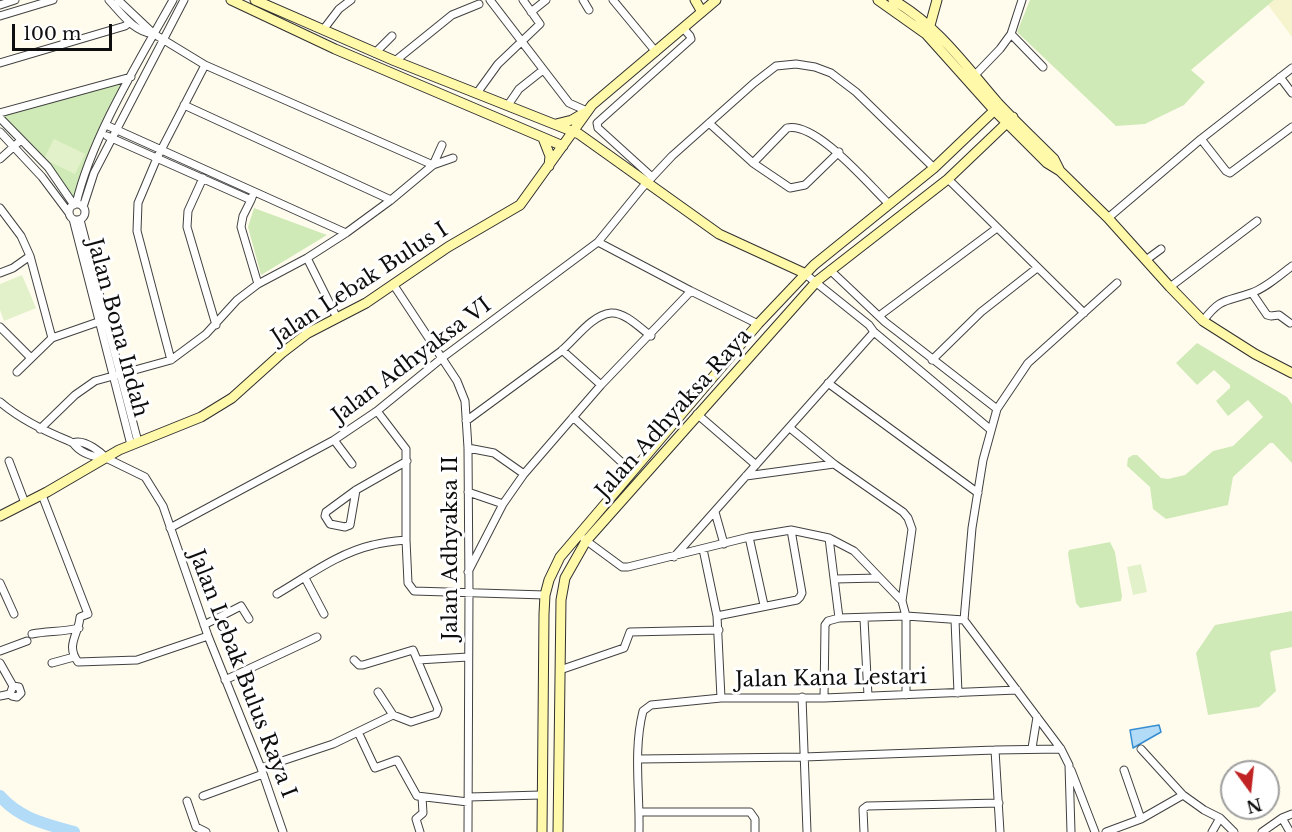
<!DOCTYPE html>
<html>
<head>
<meta charset="utf-8">
<style>
  body { margin:0 }
  #map { position:relative; width:1292px; height:832px; overflow:hidden; background:#fffcee; font-family:"Libre Baskerville",serif }
  canvas { display:block }
  .north { position:absolute; left:1220px; top:760px; width:60px; height:60px; box-sizing:border-box; background:#fff; border:2px solid #9f9f9f; border-radius:50%; rotate:165deg; font-size:16px; font-weight:700; line-height:24px; text-align:center; color:#0e0e0e }
  .north::after { content:''; display:block; margin:auto; width:21px; height:27px; background:#c12223; clip-path:polygon(50% 0,100% 100%,50% 72%,0 100%) }
  .scale { position:absolute; left:12px; top:24px; width:100px; height:27px; box-sizing:border-box; border:3px solid #0e0e0e; border-top:0; padding-left:8px; font-size:18px; line-height:21px; white-space:nowrap; color:#0e0e0e; -webkit-text-stroke:4px #fff; paint-order:stroke }
</style>
</head>
<body>
<div id="map">
<canvas width="1292" height="832"></canvas>
<div class="north">N</div>
<div class="scale">100 m</div>
</div>
<script>
const ctx = document.querySelector('canvas').getContext('2d');
ctx.lineJoin = 'round';
function fillPath(path, color) {
  ctx.fillStyle = color;
  ctx.fill(path, 'evenodd');
}
function strokePath(path, color, width, dash) {
  ctx.strokeStyle = color;
  ctx.lineWidth = width;
  ctx.lineCap = dash ? 'butt' : 'round';
  ctx.setLineDash(dash || []);
  ctx.stroke(path);
}
function write(font, color, halo, rows, align = 'center') {
  ctx.font = font + ' "Libre Baskerville",serif';
  ctx.lineWidth = 6;
  ctx.setLineDash([]);
  ctx.textBaseline = 'middle';
  ctx.strokeStyle = halo;
  ctx.fillStyle = color;
  for (const [text, x, y, turn = 0] of rows) {
    ctx.save();
    ctx.translate(x, y);
    ctx.rotate((+turn || 0) * Math.PI / 180);
    ctx.textAlign = isNaN(turn) ? turn : align;
    if (halo) ctx.strokeText(text, 0, 0);
    ctx.fillText(text, 0, 0);
    ctx.restore();
  }
}
fillPath(new Path2D(`
  M1274 0H1292V37L1268 5Z`), '#f6f4ce');
fillPath(new Path2D(`
  M1030 0H1274L1191 70 1205 82 1184 105 1145 124 1116 126 1017 32Z
  M126 81 82 171 75 201 50 166 1 116Z
  M254 208 327 235 261 275 248 227Z
  M1197 343 1287 397 1292 404V463L1273 443H1270L1233 477 1228 505 1166 519 1153 509 1150 487 1127 466 1128 458 1133 455H1137L1161 478 1168 479 1185 475 1213 451 1233 446 1263 417 1248 400 1228 416 1216 401 1230 388V385L1214 370 1197 385 1176 363Z
  M1110 542 1115 552 1122 596 1121 601 1080 608 1076 603 1068 554 1069 550Z
  M1292 611V647L1272 651 1270 653 1276 691 1259 707 1208 715 1196 653 1215 625Z`), '#d0eab7');
fillPath(new Path2D(`
  M54 139 85 154 75 174 44 159Z
  M22 275 36 308 4 321 0 310V284Z
  M1141 564 1147 592 1133 595 1127 567Z`), '#e2f1c9');
const water = new Path2D(`
  M1159 725 1161 732 1133 748 1130 730Z`);
fillPath(water, '#b2dbf8');
strokePath(water, '#378dd1', 1.5);
strokePath(new Path2D(`
  M0 796C20 819 46 824 74 832`), '#b2dbf8', 12);
const street = new Path2D(`
  M109 0C122 14 134 32 154 34
  M118 0 154 34 205 65 433 165
  M490 0 569 103 587 111
  M583 0 589 10
  M613 0 656 52
  M0 5 15 0
  M531 12 546 0
  M0 16 53 0
  M323 30 339 9 351 0
  M1011 34 1043 67
  M375 53 392 36
  M395 61 452 15 479 4
  M0 63 125 26 129 23
  M975 75 1000 49 1011 34 1022 0
  M1280 77 1292 93
  M477 93 498 64 540 24 523 0
  M184 105 391 200
  M508 105 519 89 543 70
  M0 113 131 77
  M0 118 48 167 74 205
  M709 123 753 163 790 188 805 185 839 152
  M106 125 346 233
  M0 132 42 177 69 213
  M107 136 251 200 254 192
  M1201 139 1226 171 1230 173 1292 127
  M0 159 21 140
  M753 163 787 128C816 121 869 185 889 204
  M433 165 442 145
  M652 177 598 128 597 123 691 39 690 36 684 29
  M203 178 188 211 187 227 216 325
  M948 179 1084 313
  M251 200 243 216 241 227 258 284
  M69 212a8 8 0 1 1 16 0a8 8 0 1 1-16 0Z
  M76 204C92 136 139 61 173 0
  M83 207 94 173 184 0
  M0 208 21 236 30 256 52 338
  M1108 218 1201 139 1292 68
  M73 219 131 445
  M80 220 138 442
  M598 242 691 291 758 324
  M307 258 337 318
  M1146 260 1161 249
  M830 270 885 322 997 409
  M0 273 13 268 30 256
  M804 273 869 325 874 332 991 430
  M393 284 457 381 465 401 468 448 469 592 468 832
  M1170 287 1257 221
  M1252 293 1267 315 1271 316 1279 315 1290 323
  M879 316 997 228
  M1203 321C1221 297 1226 302 1251 293 1266 288 1280 275 1292 266
  M0 327 31 358
  M562 350 601 385
  M171 360 137 231 138 203 157 158 205 65
  M932 360 981 312 1037 268
  M17 372 52 338 98 322
  M828 383 978 493
  M0 402C21 420 44 431 69 441 77 445 69 442 78 442 87 442 100 451 106 458L145 477 163 506 208 636 261 768 283 832
  M377 411 406 449V540L408 583 414 591 545 595
  M697 414 756 465
  M573 417 631 471
  M466 421C497 398 529 375 560 352 575 340 591 315 611 313 625 312 640 328 651 336
  M790 428 834 464 903 512 908 518 912 529 902 601 906 616V695
  M40 429 75 395 95 381 171 360 206 334 237 300 258 284 307 258 346 233 391 200 433 165 453 158
  M334 440 352 464
  M73 443C80 453 93 457 105 458
  M468 448 494 453 524 474
  M9 461 25 503
  M746 476 834 464
  M356 490 350 525 345 527 330 524 325 516 326 512 356 490 407 461
  M468 492 503 504
  M42 495 88 614 80 617C79 634 65 645 78 662L137 660 208 636
  M715 512 724 544
  M170 528 334 440 377 411 442 358 598 242 642 188 672 156 754 83 776 66 796 64 815 67 831 73 856 92 934 168
  M749 537 764 605
  M829 538 839 618
  M584 539 622 567H628L749 537 791 530 829 538 854 551 902 601
  M703 549 717 616 721 698
  M674 557 874 332
  M468 572 503 504 524 474 601 385 691 291
  M305 578 324 614
  M835 579 879 578
  M0 583 14 614
  M277 594C308 576 338 553 373 545 384 542 395 541 406 540
  M717 616 797 600 800 597 802 593 791 530
  M864 619 868 696
  M955 620 958 693
  M204 625 241 606 249 619
  M32 634C48 631 63 632 79 628
  M0 651 27 641
  M418 660 468 657
  M0 663 13 686 19 687 21 693 17 697 12 696 10 694 13 686
  M52 663 74 657
  M560 670 624 648 630 632 719 630
  M225 680 317 637
  M378 692 393 715
  M0 696 10 694
  M802 697 807 832
  M824 698 825 625 828 621 839 618 906 616 964 620
  M358 732 375 768 397 760 417 796 468 802
  M1032 748 1037 717
  M1141 749 1183 795 1204 810 1220 818 1234 832
  M995 750 1000 832
  M639 759 804 757 995 750 1061 749
  M261 768 333 744 393 715 411 722 436 714 438 709 413 650 363 665H359L354 660
  M1071 770 1095 832
  M1124 770 1141 819
  M203 796 263 774
  M469 797 541 795
  M187 801 196 827 206 832
  M640 812H750L755 819V832
  M1282 818 1290 832
  M420 832 416 819 423 813 422 797
  M639 832C640 793 633 750 643 711L651 705 721 698H824L1017 690
  M864 832 863 809 867 806 999 803
  M1071 832 1069 765 1061 749 1037 717 964 620 972 528 983 460 997 409 1028 363 1117 283
  M1106 832 1141 819 1183 795
  M1212 832 1220 818
  M1262 832 1282 818 1292 814`);
const secondary = new Path2D(`
  M231 0 335 49 563 146
  M255 0 395 61 579 134 719 234 804 273
  M695 0 702 12
  M878 0 926 34 994 110 1047 163 1060 171 1108 218 1170 287 1203 321 1255 354 1292 373
  M893 0C937 25 965 65 998 103 1016 122 1035 140 1054 159L1059 169
  M929 29 937 0
  M556 124 572 120 584 113
  M543 138 550 156 549 166
  M0 516 47 492 119 450 201 417 232 398 282 353 308 333 366 303 448 247 520 205 592 105 716 0
  M542 832 544 614 545 595 549 580 560 557 758 324 814 265 934 168 1000 105
  M558 832 561 600 565 578 586 541 817 281 948 179 1013 117`);
strokePath(street, '#414141', 9);
strokePath(secondary, '#303030', 11);
strokePath(street, '#fff', 7);
strokePath(secondary, '#fff9a9', 9);
write('21px', '#0e0e0e', '#fff', [
  ["Jalan Lebak Bulus I",360,284,-33],
  ["Jalan Bona Indah",117,328,75],
  ["Jalan Adhyaksa VI",412,361,-37],
  ["Jalan Adhyaksa Raya",674,414,-48],
  ["Jalan Adhyaksa II",451,548,-90],
  ["Jalan Lebak Bulus Raya I",242,674,69],
  ["Jalan Kana Lestari",831,679,-1]
]);
</script>
</body>
</html>
